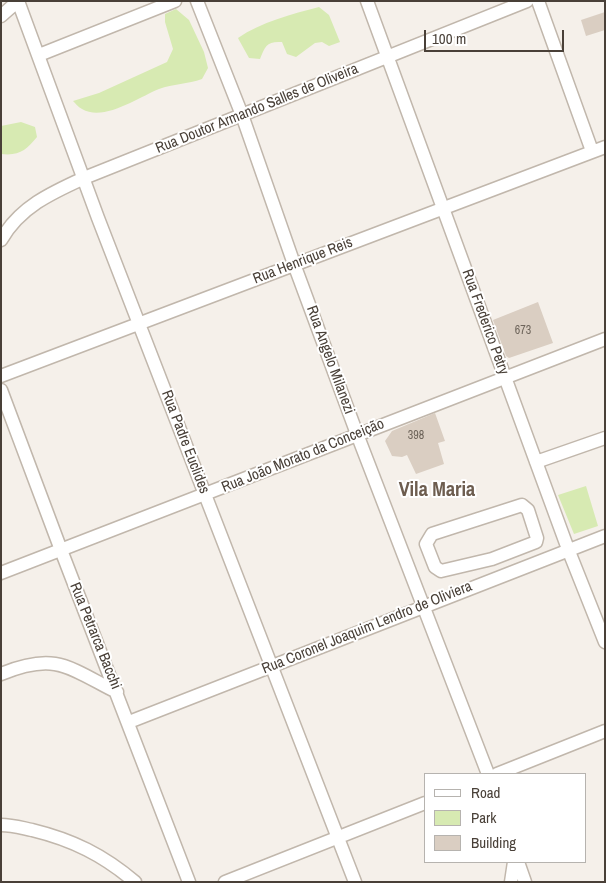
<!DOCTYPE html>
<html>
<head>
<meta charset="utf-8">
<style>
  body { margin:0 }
  #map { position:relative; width:606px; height:883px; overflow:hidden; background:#f5f0ea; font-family:"Archivo Narrow",sans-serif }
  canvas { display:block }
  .frame { position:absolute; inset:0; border:2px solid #494038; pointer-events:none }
  .legend { position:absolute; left:424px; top:773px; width:162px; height:90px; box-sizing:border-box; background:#fff; border:1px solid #b6b3af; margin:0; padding:6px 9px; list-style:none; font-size:15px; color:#494038 }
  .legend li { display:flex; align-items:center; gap:10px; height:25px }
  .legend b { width:25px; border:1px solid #b6b3af }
  .scale { position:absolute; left:424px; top:30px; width:140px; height:22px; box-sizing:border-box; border:2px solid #494038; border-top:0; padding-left:6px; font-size:15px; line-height:18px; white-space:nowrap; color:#494038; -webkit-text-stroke:4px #fff; paint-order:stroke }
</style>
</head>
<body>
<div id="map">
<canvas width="606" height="883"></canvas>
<div class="frame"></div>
<ul class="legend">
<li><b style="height:6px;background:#fff"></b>Road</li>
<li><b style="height:14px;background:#d7eab2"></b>Park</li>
<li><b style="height:14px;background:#dacec2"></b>Building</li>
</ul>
<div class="scale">100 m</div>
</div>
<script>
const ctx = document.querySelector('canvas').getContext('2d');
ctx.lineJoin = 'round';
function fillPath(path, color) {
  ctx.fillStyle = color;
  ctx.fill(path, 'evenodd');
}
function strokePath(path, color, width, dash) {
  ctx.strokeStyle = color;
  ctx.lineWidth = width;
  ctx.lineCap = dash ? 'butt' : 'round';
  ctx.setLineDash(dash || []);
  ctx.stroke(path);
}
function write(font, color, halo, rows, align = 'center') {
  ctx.font = font + ' "Archivo Narrow",sans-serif';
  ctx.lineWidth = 4;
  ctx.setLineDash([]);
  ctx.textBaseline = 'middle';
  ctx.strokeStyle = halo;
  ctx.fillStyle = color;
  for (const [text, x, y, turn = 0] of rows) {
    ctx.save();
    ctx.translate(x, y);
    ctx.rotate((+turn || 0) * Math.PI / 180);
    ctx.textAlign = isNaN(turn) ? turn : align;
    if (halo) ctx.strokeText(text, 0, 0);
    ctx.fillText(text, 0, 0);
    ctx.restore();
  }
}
fillPath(new Path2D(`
  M319 7 329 15 340 42 329 46 322 42 315 43 296 57 287 54 282 42C267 41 265 46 260 59L249 58 239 40 238 38C261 22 292 14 319 7Z
  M176 9 189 20 204 52 208 68 202 79C188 84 173 84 159 89 139 97 104 122 82 109 78 107 75 103 73 101L99 93 167 62 173 49 165 22V14Z
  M21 122 35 127 37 137C26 150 20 156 1 154V126Z
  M586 486 598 526 574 534 558 495Z`), '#d7eab2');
fillPath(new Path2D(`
  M605 12V30L586 36 581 20Z
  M538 302 553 343 509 358 506 356 493 320Z
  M435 413 445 441 438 443 444 464 416 474 407 455 402 457 392 456 385 441 392 431Z`), '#dacec2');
const minor = new Path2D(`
  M197 1 242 115 294 264 357 434 488 774
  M367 1 568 549 605 642
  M538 1 592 151
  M1 16 18 1 98 218 355 882
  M39 55 175 1
  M1 240C20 207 51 193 84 178L527 1
  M1 376 605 147
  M1 390 61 550 189 882
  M536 462 605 438
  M522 505 528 510 537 538 536 542 492 559 441 571 435 567 426 544 432 534Z
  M1 573C203 496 403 416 605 339
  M1 674C18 667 37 661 55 664 75 667 99 684 117 692
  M129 722 605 536
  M497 774 605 731
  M1 825C12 825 22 828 32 830 73 840 103 855 135 882
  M518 862 525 882
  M225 882 425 803
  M511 882 514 862`);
strokePath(minor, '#c1b7ac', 15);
strokePath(minor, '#fff', 12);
write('12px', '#6d645a', null, [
  ["673",523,331],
  ["398",416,436]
]);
write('15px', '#494038', '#fff', [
  ["Rua Doutor Armando Salles de Oliveira",257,109,-22],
  ["Rua Henrique Reis",303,261,-21],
  ["Rua Frederico Petry",485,322,70],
  ["Rua Angelo Milanezi",330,360,70],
  ["Rua Padre Euclides",185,442,69],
  ["Rua João Morato da Conceição",303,456,-22],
  ["Rua Coronel Joaquim Lendro de Oliviera",367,628,-22],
  ["Rua Petrarca Bacchi",95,636,68]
]);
write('bold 20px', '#6d5d4f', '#fff', [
  ["Vila Maria",437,491]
]);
</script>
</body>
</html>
